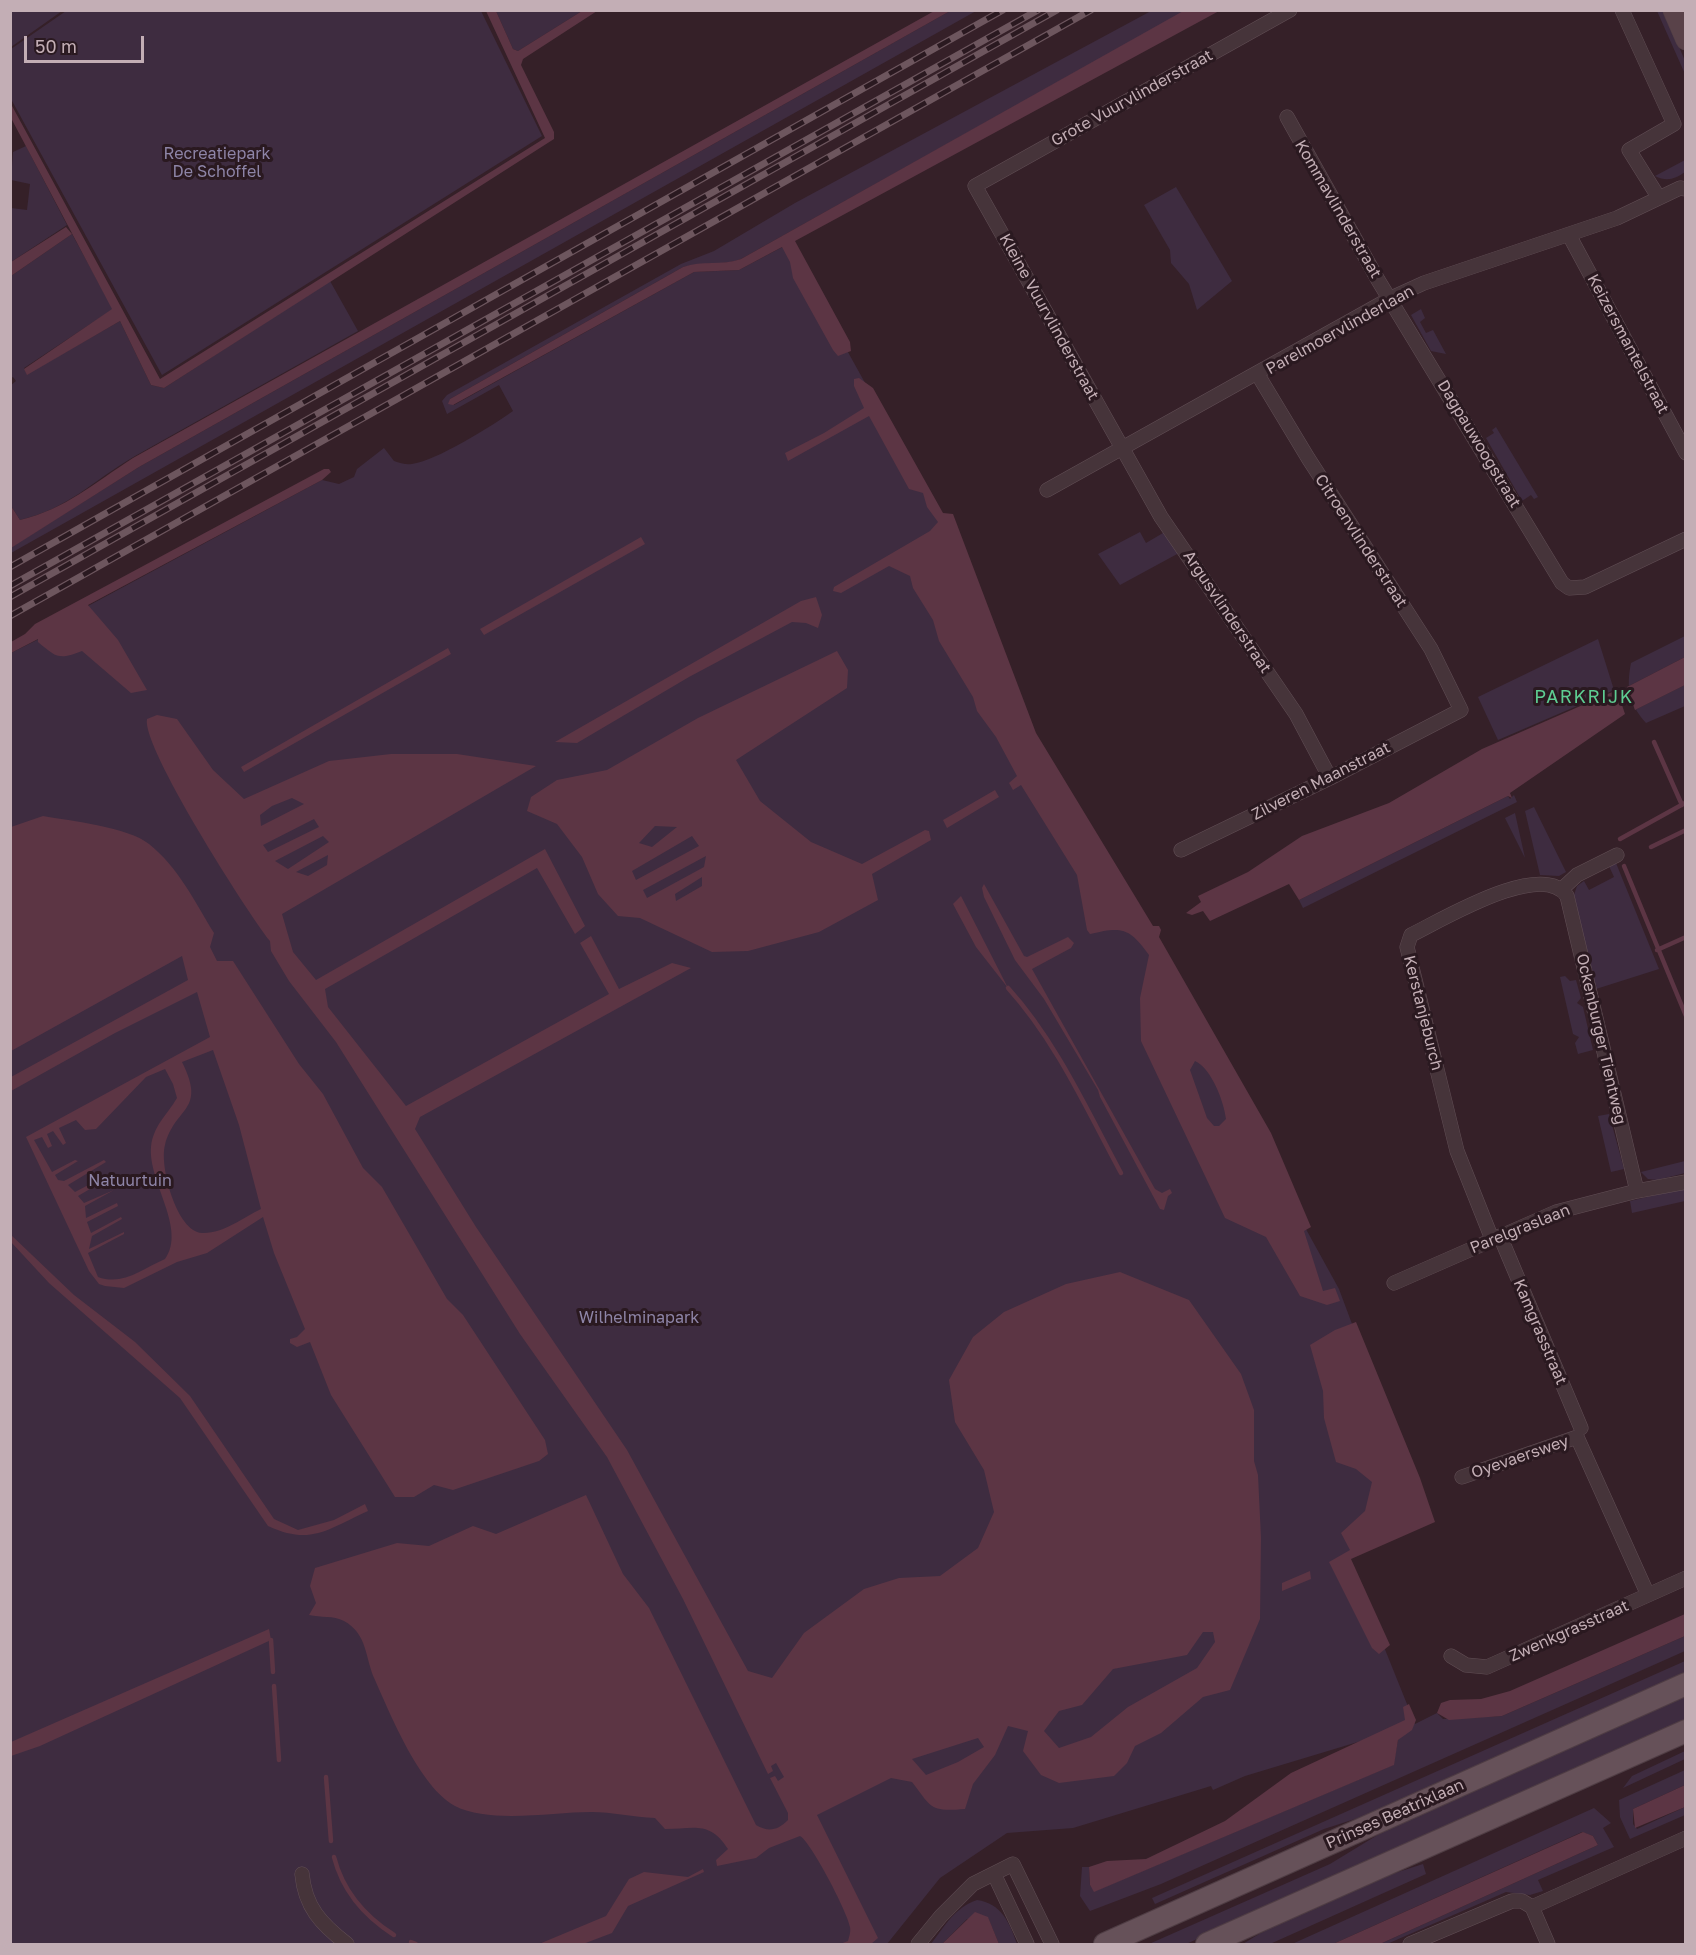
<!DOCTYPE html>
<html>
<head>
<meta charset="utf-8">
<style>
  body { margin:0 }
  #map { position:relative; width:1696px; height:1955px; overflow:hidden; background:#352028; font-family:"Golos Text",sans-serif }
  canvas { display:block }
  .frame { position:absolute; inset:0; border:12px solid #c3aeb5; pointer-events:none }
  .scale { position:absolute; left:24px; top:36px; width:120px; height:27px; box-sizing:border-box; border:3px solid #c3aeb5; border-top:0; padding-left:8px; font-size:18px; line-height:21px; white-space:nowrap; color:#c3aeb5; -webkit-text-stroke:4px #2a1920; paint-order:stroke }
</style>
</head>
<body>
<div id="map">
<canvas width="1696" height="1955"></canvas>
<div class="frame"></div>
<div class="scale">50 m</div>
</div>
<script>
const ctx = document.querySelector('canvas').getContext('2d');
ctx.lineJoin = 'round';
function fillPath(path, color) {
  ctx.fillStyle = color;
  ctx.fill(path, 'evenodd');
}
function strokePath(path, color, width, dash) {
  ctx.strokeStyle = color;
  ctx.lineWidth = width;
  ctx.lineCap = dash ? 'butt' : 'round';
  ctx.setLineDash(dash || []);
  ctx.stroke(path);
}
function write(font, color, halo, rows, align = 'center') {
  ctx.font = font + ' "Golos Text",sans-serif';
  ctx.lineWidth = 6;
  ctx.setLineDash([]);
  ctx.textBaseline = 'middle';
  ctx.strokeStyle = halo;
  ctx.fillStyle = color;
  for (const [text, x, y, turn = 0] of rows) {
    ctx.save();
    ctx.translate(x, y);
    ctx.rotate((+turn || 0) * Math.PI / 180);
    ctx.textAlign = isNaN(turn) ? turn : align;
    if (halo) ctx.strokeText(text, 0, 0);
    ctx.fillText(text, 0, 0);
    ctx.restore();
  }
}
fillPath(new Path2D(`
  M11 10H62V11L11 47Z
  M66 11H481L542 136 162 375 11 99V49Z
  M496 11H582L518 51 513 49Z
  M950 11H976L11 553 10 548 139 467Z
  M1151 11H1185L741 259C723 266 702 262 683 267L450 399 454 405 694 272 739 270 788 244 945 527 1040 768 1141 930 1339 1289 1406 1469 1347 1555 1415 1724 1437 1713 1443 1719 1502 1716 1685 1636V1651L1161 1884 1090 1911 1080 1896 1082 1867H1089L1090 1885 1095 1891 1393 1765 1398 1740 1414 1725 1245 1776 1213 1790 1211 1786 1073 1828 1007 1833 940 1878 887 1944H11V653L93 612 88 606 322 480 339 484 354 477 357 469 384 448 394 461C400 463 406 465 412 464 436 461 492 426 513 411L499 385 447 414 442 401 447 395 681 264 714 251 795 203Z
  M1657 11H1664L1685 61V74Z
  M26 146 67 225 11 262V208L27 210 30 184 11 180 13 152Z
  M1685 160V172C1675 179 1667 182 1655 176Z
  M1176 187 1232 281 1197 310 1189 284 1171 263 1170 250 1144 205Z
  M72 234 113 309 24 368 27 374 120 321 151 385 164 388 330 281 358 331C284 373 209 414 135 456 92 481 70 508 20 520L11 506 10 386 16 381 13 377 11 378V276Z
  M1421 309 1425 318 1420 322 1426 333 1433 330 1446 354 1431 351 1411 315Z
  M1496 427 1538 497 1534 499 1531 495 1522 501 1486 438 1494 433 1492 430Z
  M1140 532 1146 543 1163 533 1179 553 1120 585 1098 554Z
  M1685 636V657L1627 687 1635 710 1685 685V706L1646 723C1629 704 1626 688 1631 663Z
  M1598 639 1614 690 1498 740 1478 697Z
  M1514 795 1517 802 1303 908 1299 900 1508 796 1510 799Z
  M1534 807 1566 872 1559 876 1540 875 1525 811Z
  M1515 813 1525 858 1505 818Z
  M1616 863 1659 969 1596 989 1574 895 1577 886 1584 881 1589 890 1614 877 1609 866Z
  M1565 976 1570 981 1576 980 1581 998 1577 1003 1583 1007 1593 1050 1578 1054 1575 1043 1579 1037 1573 1034 1560 977Z
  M1609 1114 1624 1169 1611 1172 1598 1116Z
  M1685 1161V1173L1657 1180 1648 1179 1641 1172Z
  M1685 1188V1201L1632 1213 1630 1201Z
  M1685 1661V1676L1383 1810 1324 1829 1155 1904 1152 1898Z
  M1685 1696V1721L1186 1944H1149L1330 1864 1389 1828Z
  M1685 1751V1759L1623 1788 1632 1776Z
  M1685 1770V1785L1633 1809V1824L1637 1829 1685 1807V1815L1630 1839 1620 1817 1619 1800Z
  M1594 1808 1611 1823 1603 1828 1614 1847 1538 1880 1543 1891 1530 1895 1506 1892 1387 1944H1380L1598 1845 1593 1836 1582 1832 1333 1944H1292Z
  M1423 1864 1426 1874 1270 1944H1243C1298 1909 1361 1883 1423 1864Z
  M977 1900C1001 1903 1010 1923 1017 1944H999L988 1918 967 1919 942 1944H931C944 1927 955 1907 977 1900Z`), '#3e2c40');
fillPath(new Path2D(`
  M936 10 950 11 139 467 11 548V506L20 520C66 509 94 483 133 458Z
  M1185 10 1219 11 795 241 850 342 851 351 838 356 833 350 793 278 790 262 782 247 739 270 694 272 453 405 448 404 450 399 683 267C702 260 722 266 741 259Z
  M486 11H496L513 49 518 51 582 11H597L523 59 521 65 554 132V139L164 388 151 385 120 321 27 375 24 369 112 309 11 118V104L160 379 545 138Z
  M66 227 72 234 11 276V262Z
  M859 378 873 388 943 513 953 514 1036 733 1153 926H1159L1161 930 1159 937 1271 1133 1311 1227 1304 1231 1323 1291 1335 1288 1340 1301 1327 1305 1300 1296 1266 1237 1225 1218 1141 1041 1140 998 1149 955C1130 928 1122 926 1090 934L1087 930 1077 875 1021 785 1013 790 1009 783 1017 776 996 737 977 711 973 697 939 641 933 620 913 588 910 576 889 566 841 593 833 591 834 587 930 531 938 522 927 507 923 493 909 489 869 416 788 461 785 453 824 433 864 408 854 386V379ZM1195 1061C1212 1069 1224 1102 1226 1119L1219 1126H1214L1207 1118 1190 1070Z
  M324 469H329L331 472 322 480 88 605 118 640 147 690 131 693 82 651C59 660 57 658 38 642V639L11 653V642L25 634 35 624Z
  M641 537 645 544 484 635 480 629Z
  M816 597 822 615 818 628 806 623 792 622 689 677 577 743 555 742 801 601Z
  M448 648 451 654 244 772 241 767Z
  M837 651 848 670 847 688 736 760 760 801 811 842 862 864 925 830 929 831 931 840 872 874 878 900 819 932 748 951 712 952 640 918 618 916 598 894 582 857 557 824 527 811 531 797 557 780 607 770 698 718ZM655 826 677 827 652 847 639 843ZM692 836 699 846 636 880 632 871ZM706 856 704 867 647 898 643 890ZM702 877V886L676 901 675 894Z
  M1685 657V685L1635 710 1627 687Z
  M1617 690 1625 714 1510 793 1512 798 1508 796 1299 900 1289 884 1210 921 1203 911 1192 915 1186 913 1201 902 1198 896 1248 872 1302 836 1389 803 1482 749Z
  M157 715 177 719 213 770 244 799 329 761 391 754H457L536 766 282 914 293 952 316 980 545 849 585 926 575 934 537 868 325 989 328 1007 406 1106 609 994 580 943 591 936 619 989 672 963 691 968 420 1117 415 1129 476 1227 627 1450 748 1671 772 1678 804 1633 864 1589 899 1578 940 1576 978 1548 994 1512 984 1470 955 1422 949 1380 973 1337 1004 1312 1066 1284 1120 1272 1189 1300 1241 1374 1254 1410V1461L1258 1475 1261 1538 1260 1619 1230 1690 1203 1697 1161 1733 1135 1746 1127 1763 1114 1776 1059 1783 1041 1775 1023 1751 1028 1731 1008 1726 995 1755 973 1784 965 1809C930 1812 932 1808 912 1782L891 1778 817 1815 878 1938 871 1944H840L848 1941C849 1937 851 1932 850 1927 848 1913 811 1842 800 1836L769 1848 756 1858 717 1866 716 1860 728 1849C710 1820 693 1829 665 1829L655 1818C634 1817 612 1812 591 1812 553 1812 490 1824 455 1806 420 1787 391 1716 375 1680 365 1659 368 1634 344 1621 333 1615 321 1618 309 1615L316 1603 310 1586 315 1568 397 1543 429 1546 473 1526 496 1534 586 1495 623 1574 649 1608 756 1825C768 1832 777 1831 788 1820V1813L770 1778 775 1776 778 1781 784 1777 776 1763 771 1766 773 1771 768 1774 683 1599 607 1457 520 1334 336 1042 289 981 271 951 270 941C247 912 141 746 147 719ZM292 798 304 804 261 826 260 815 272 806ZM314 819 319 827 268 852 263 845ZM323 836 329 842 288 869 275 861ZM328 855 327 865 308 876 296 872ZM1203 1632H1213L1215 1642 1197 1668 1128 1707 1091 1737 1059 1748 1044 1731 1059 1711 1082 1705 1113 1669 1187 1655ZM978 1738 984 1747 958 1762 926 1775 912 1759Z
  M995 790 999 797 947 828 943 820Z
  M43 816C71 821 128 827 149 844 178 867 195 902 214 933L210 947 217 961H233L299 1064 323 1094 363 1168 382 1187 447 1299 463 1315 545 1440 548 1454 539 1461 453 1490 434 1485 414 1497H395L331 1395 310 1342 297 1347 290 1343V1339L297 1337 305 1329 274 1253 263 1217 207 1253 177 1262 124 1288 105 1286 99 1284 89 1271 26 1137 210 1037 197 992 115 1033 11 1091V1077L188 980 182 956 11 1051V827ZM213 1050 239 1125 261 1209C242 1218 223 1234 202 1233 177 1232 159 1166 165 1145 175 1106 207 1112 182 1062ZM165 1069 173 1084 177 1098C167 1115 153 1126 151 1147 148 1182 187 1229 165 1259 142 1269 123 1286 98 1277L88 1253 124 1234V1232L89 1249 92 1236 122 1219 121 1217 91 1233 87 1222 118 1206 117 1203 86 1218 85 1206 114 1190 84 1203 78 1196 112 1176 111 1173 75 1192 68 1185 106 1162 104 1160 64 1181 58 1180 55 1175 78 1161 75 1160 52 1172 34 1140 42 1137 48 1148 52 1146 47 1134 53 1131 63 1145 66 1143 59 1128 76 1120 85 1130 96 1129 146 1077Z
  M984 884 1024 956 1027 957 1068 937 1074 943 1071 948 1032 969 1155 1189 1162 1193 1170 1189 1172 1193 1168 1196 1164 1210 1160 1209 1100 1097 1098 1090 1044 999 1015 960 984 897 982 888Z
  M961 896 1008 988 976 947 953 904Z
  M10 1234 74 1295 135 1342 190 1396 274 1519 298 1530 334 1520 365 1504 368 1511C328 1529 311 1546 268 1526L180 1398 49 1283 11 1242Z
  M1356 1322 1420 1478 1435 1522 1351 1559 1390 1645 1379 1654 1372 1648 1329 1562 1350 1550 1341 1533 1365 1511 1372 1482 1356 1469 1336 1462 1324 1418 1323 1391 1310 1345 1335 1330Z
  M1310 1571 1311 1579 1282 1591V1583Z
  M1685 1614V1636L1502 1716 1449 1720 1437 1713 1441 1703 1450 1700 1481 1699 1510 1691Z
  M269 1629 271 1640 40 1746 11 1756V1742Z
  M1409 1704 1416 1720 1412 1730 1398 1740 1394 1765 1094 1892 1090 1885 1089 1867 1107 1861 1146 1859 1225 1821 1291 1773 1405 1720 1403 1707Z
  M1685 1785V1807L1635 1828 1633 1809Z
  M1583 1832 1593 1836 1598 1845 1380 1944H1333Z
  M703 1869 704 1872 628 1906 612 1933 583 1944H539L606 1916 629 1879 644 1872 688 1877Z
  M975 1912 988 1917 999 1944H942Z`), '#5c3544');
strokePath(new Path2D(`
  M1654 742 1682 805
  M1620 839 1685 803
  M1651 847 1686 830
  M1624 866 1686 1016
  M1657 950 1686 937
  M1008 988C1056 1041 1087 1110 1121 1173
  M271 1640 273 1672
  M274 1686 279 1760
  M326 1777 331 1841
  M334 1857C343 1892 364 1916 394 1935
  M411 1942 416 1944`), '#5c3544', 4.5);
const street = new Path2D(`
  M1290 10 975 186 1161 517 1296 714 1330 778
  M1622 10 1674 124 1629 150 1659 198
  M1287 117 1378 280 1562 583 1569 588 1585 587 1686 539
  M1569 235 1686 453
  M1047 490 1391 298 1424 283 1617 218 1680 188 1686 189
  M1181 850 1330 778 1461 710 1431 649 1308 458 1258 375
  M1562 889 1577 875 1617 855
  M1500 1236 1581 1428
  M1492 1239 1457 1151 1407 947 1411 935C1442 920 1542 859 1567 896L1637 1191
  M1394 1283 1556 1212 1637 1191 1686 1182
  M1462 1477 1577 1437 1648 1595
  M1451 1656 1466 1665 1487 1667 1686 1578
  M302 1874C305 1907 321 1924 347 1944
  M994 1874 1027 1944
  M1532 1907 1548 1944
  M918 1944 941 1916 973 1884 1013 1864 1052 1944
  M1410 1944 1512 1901H1522L1532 1907 1686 1838`);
const secondary = new Path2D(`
  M1673 10 1686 40`);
const primary = new Path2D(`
  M1105 1944 1686 1684
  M1207 1944 1686 1731`);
strokePath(street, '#614e55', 15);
strokePath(secondary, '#4f3d44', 21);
strokePath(primary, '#4f3d44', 24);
strokePath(street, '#46343a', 14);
strokePath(secondary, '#594249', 20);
strokePath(primary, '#665159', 22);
const rail = new Path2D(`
  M10 567 1003 10
  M10 586 1038 10
  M10 597 1057 10
  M10 616 1091 10`);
strokePath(rail, '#6d565e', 7);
strokePath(rail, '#2a1920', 4.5, [14]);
write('16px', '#c3aeb5', '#2a1920', [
  ["Grote Vuurvlinderstraat",1132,98,-29],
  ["Kommavlinderstraat",1338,209,60],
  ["Kleine Vuurvlinderstraat",1049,317,61],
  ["Parelmoervlinderlaan",1340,330,-29],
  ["Keizersmantelstraat",1628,344,62],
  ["Dagpauwoogstraat",1479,444,59],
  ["Citroenvlinderstraat",1361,541,57],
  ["Argusvlinderstraat",1227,612,56],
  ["Zilveren Maanstraat",1321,781,-27],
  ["Kerstanjeburch",1423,1013,76],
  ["Ockenburger Tientweg",1601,1039,77],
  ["Parelgraslaan",1520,1229,-22],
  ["Kamgrasstraat",1540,1332,67],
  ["Oyevaerswey",1520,1457,-19],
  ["Zwenkgrasstraat",1569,1631,-24],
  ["Prinses Beatrixlaan",1395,1814,-24]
]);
write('16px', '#8e85a8', '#2a1920', [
  ["Recreatiepark",217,154],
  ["De Schoffel",217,172],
  ["Natuurtuin",130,1181],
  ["Wilhelminapark",639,1318]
]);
ctx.letterSpacing = '1.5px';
write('18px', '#5ecd92', '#2a1920', [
  ["PARKRIJK",1584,697]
]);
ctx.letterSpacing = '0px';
</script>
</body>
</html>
